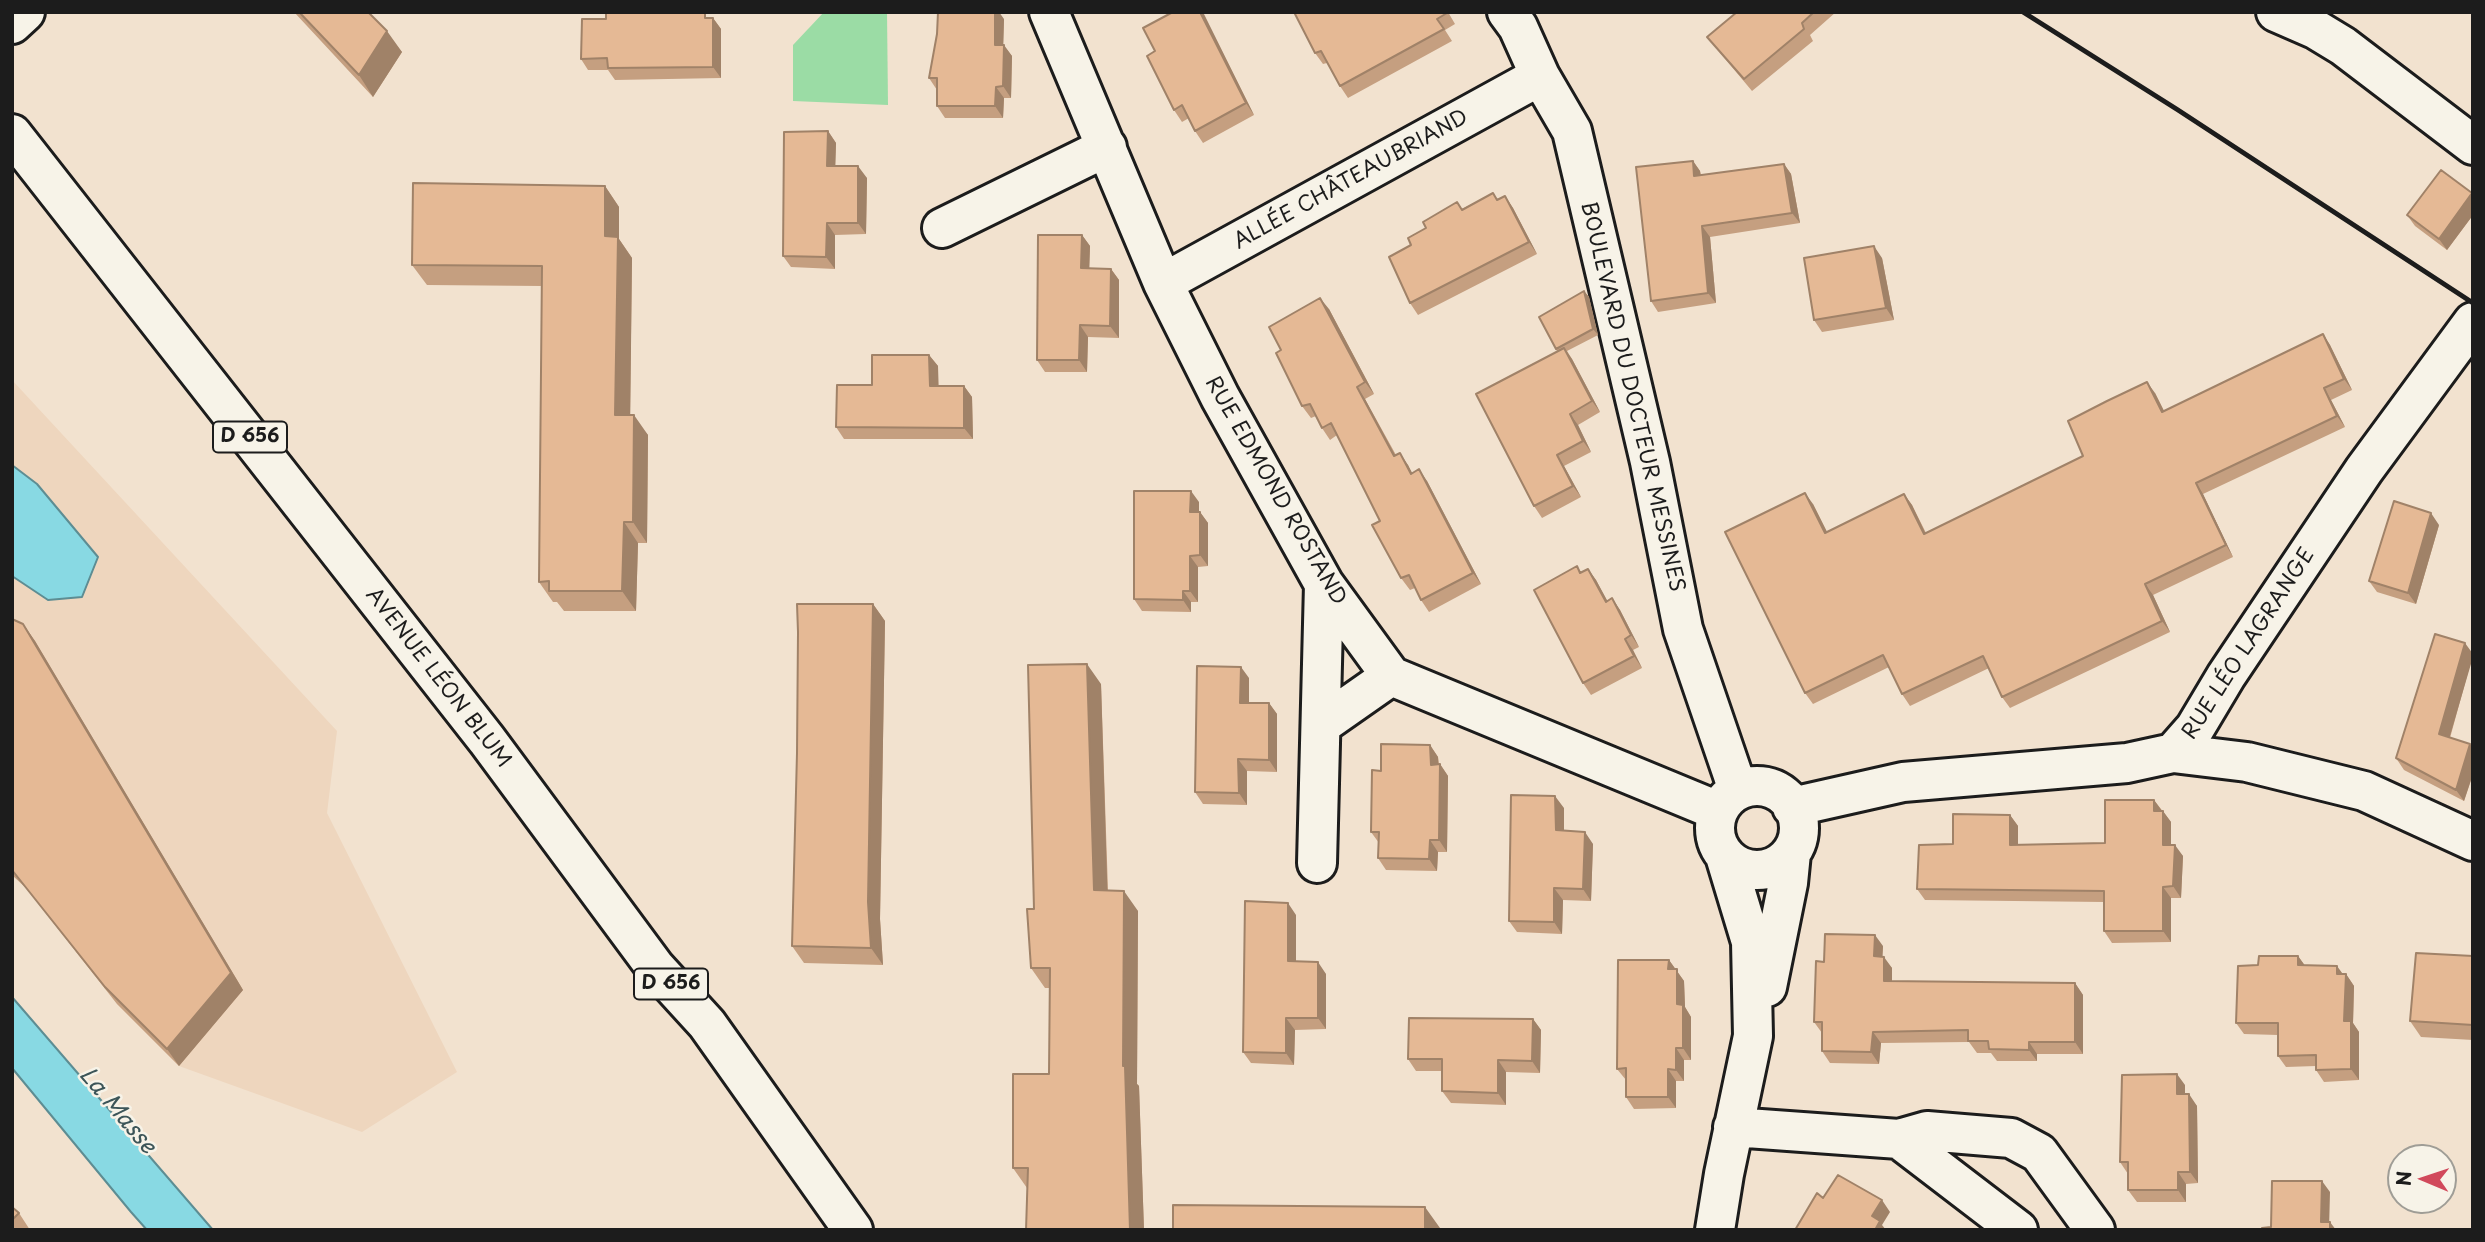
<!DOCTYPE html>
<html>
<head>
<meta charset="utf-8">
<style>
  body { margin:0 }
  #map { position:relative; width:2485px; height:1242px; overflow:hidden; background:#f2e2cf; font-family:"Playpen Sans",sans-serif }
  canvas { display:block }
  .frame { position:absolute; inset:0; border:14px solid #1c1c1c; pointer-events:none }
  .north { position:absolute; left:2387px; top:1144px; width:70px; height:70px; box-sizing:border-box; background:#f7f3e8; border:2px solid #9f9d96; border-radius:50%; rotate:272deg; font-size:19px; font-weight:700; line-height:28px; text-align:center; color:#1c1c1c }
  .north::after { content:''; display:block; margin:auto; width:24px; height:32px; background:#d1495b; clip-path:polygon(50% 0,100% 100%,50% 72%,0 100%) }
</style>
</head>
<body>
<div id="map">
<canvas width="2485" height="1242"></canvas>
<div class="frame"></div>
<div class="north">N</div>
</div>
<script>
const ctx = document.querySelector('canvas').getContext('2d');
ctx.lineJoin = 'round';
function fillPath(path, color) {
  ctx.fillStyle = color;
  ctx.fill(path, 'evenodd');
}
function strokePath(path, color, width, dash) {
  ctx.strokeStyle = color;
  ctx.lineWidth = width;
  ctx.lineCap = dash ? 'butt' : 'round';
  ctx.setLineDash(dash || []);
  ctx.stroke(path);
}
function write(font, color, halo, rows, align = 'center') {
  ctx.font = font + ' "Playpen Sans",sans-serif';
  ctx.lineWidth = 5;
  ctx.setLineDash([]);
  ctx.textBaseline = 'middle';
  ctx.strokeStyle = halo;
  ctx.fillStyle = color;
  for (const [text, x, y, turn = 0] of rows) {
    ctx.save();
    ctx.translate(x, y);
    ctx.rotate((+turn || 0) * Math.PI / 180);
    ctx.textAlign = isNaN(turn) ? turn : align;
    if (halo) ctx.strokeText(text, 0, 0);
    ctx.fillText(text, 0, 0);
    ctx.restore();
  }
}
fillPath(new Path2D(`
  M12 380 337 731 327 813 457 1072 362 1132 179 1066 117 1004 26 888 12 875Z`), '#eed6be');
fillPath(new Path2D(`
  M824 12H887L888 105 793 101V45Z`), '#9bdca5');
const water = new Path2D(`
  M12 465 37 484 98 557 82 597 48 600 12 576Z
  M12 997 213 1230H147L131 1212 12 1068Z`);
fillPath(water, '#88d9e3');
strokePath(water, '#5d8d93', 2);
const street = new Path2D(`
  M1049 12 1163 283 1220 397 1324 584 1391 676 1718 811
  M1507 12 1518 27 1540 76 1572 131 1650 462 1683 629 1738 790
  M2276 12 2315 29 2343 46 2473 145
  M12 24 25 12
  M942 228 1107 147
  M1163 283 1540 76
  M1321 725 1391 676
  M2173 753 2247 762 2364 791 2473 841
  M1715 828a42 42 0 1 1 84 0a42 42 0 1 1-84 0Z
  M1792 807 1903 782 2127 763 2173 753 2195 728 2226 676 2364 470 2473 322
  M1317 863 1324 584
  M1767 987 1788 883 1791 853
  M1733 1127 1899 1139 2018 1230
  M1899 1139 1927 1131 2011 1138 2039 1153 2095 1230
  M1715 1230 1724 1174 1753 1036 1751 942 1725 856`);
const primary = new Path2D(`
  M12 134 487 740 655 967 707 1024 853 1230`);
strokePath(street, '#1c1c1c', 44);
strokePath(primary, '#1c1c1c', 44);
strokePath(street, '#f7f3e8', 38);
strokePath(primary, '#f7f3e8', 38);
strokePath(new Path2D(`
  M2023 12 2178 110 2473 303`), '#1c1c1c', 5);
fillPath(new Path2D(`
  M294 12H368L402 52 373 97Z
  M1202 12 1254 115 1203 143 1195 131 1189 118 1182 122 1174 110 1155 51Z
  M1294 12H1448L1455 24 1445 30 1452 41 1348 98 1340 86 1327 63 1323 64 1315 53Z
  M1737 12H1836L1810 35 1813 41 1752 91 1716 48 1707 37Z
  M710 18H713L721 29V78L615 80 608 70H588L581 59Z
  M1004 19 1003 45 1012 56 1011 98H1004L1003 118H945L937 106V90L929 78Z
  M828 131 836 143 835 166 867 178 866 234 835 235V269L791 267 783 256Z
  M1693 161 1700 171 1701 175 1784 164 1791 174 1800 223 1710 237 1716 303 1658 312 1651 301Z
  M605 186 619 207V239L632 258 630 415 648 435 647 543H638L636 611H564L557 602H553L539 582 542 286 427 285 412 265Z
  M1493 193 1498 200 1505 196 1513 208 1537 254 1418 315 1410 303 1411 245 1426 228 1457 202 1462 209Z
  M2473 195V215L2447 250 2415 226 2407 215Z
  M1082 235 1090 246 1089 268 1111 269 1119 280V338L1088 337 1087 372H1045L1037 360Z
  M1882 258 1894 320 1822 332 1814 320Z
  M1584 291 1589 297 1598 335 1567 351 1572 359 1600 412 1578 425 1591 452 1564 466 1581 497 1542 518 1534 506 1557 351 1556 349Z
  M1329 309 1374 394 1365 399 1396 455 1408 465 1412 474 1427 481 1481 584 1429 612 1421 600 1415 588 1410 590 1401 578 1380 521 1337 435 1330 440 1322 428 1316 416 1311 418 1302 406 1281 350Z
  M2323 334 2330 345 2352 390 2331 400 2345 427 2203 494 2233 557 2153 595 2170 632 2010 708 2002 697 1989 668 1910 706 1902 694 1889 667 1813 704 1805 693 1813 504 1827 532 1904 494 1912 505 1926 533 2083 456 2155 393 2164 411Z
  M929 355 938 366V386H964L972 397 973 439H844L836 427 872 385Z
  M1199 502V512H1200L1208 523V566L1198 567V602H1191V612L1142 611 1134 599Z
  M2439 525 2416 604 2377 592 2369 581Z
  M1577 566 1581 572 1588 569 1596 580 1607 601 1612 598 1620 610 1639 647 1633 650 1642 668 1591 695 1583 683Z
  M873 604 885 621 880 919 883 965 804 963 792 946Z
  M12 619 23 624 35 641 243 990 179 1066 117 1004 26 888 12 875Z
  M2473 654 2450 738 2473 748V774L2464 801 2404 770 2396 758Z
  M1249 678V703H1269L1277 714V772L1247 771V805L1203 804 1195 792Z
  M1101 684 1108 890 1138 911 1137 1084 1139 1086 1144 1230H1026L1027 1188 1013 1168 1049 1074 1050 988H1045L1031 968 1034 909Z
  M1430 745 1438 757 1439 764H1440L1448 776 1447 852H1438L1437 871 1386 870 1378 858 1379 843 1371 832 1381 771Z
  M2154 800 2171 822V845L2183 856 2181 898H2171V942L2112 943 2104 931V902L1925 900 1917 889 1953 844 2010 815 2018 826V845L2105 843Z
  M1564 808V831L1593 844 1591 901 1563 900 1562 934 1517 932 1509 921Z
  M1296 915V962L1326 974V1029L1295 1030 1294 1065 1251 1063 1243 1052Z
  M1883 946 1882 957 1892 968V981L2075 983 2083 995V1054H2037V1061H1997L1991 1053H1977L1969 1042 1881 1043 1879 1064 1830 1063 1822 1051V1033L1814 1022 1824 962Z
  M2298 956 2305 966 2346 974 2354 986 2353 1023 2359 1032V1080L2324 1082 2316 1070V1066L2286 1067 2278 1056V1035L2244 1034 2236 1023 2258 965Z
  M2473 956V1040L2421 1037 2410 1021Z
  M1669 960 1684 981 1685 1007 1691 1017V1060H1684V1081H1676V1108L1634 1109 1626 1097V1080L1617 1069Z
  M1533 1019 1541 1030 1540 1073 1506 1072V1105L1451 1103 1442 1091V1071H1416L1408 1059Z
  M2185 1085V1094L2197 1106 2198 1183 2186 1184V1202H2137L2128 1190V1174L2120 1162Z
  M12 1207 19 1213 30 1230H12Z`), '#c59f80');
fillPath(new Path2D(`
  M990 12H999L1004 19 1003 56 995 45Z
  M1200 12H1203L1254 115 1246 103Z
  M713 18 721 29V78L713 67Z
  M387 31 402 52 373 97 359 75Z
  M1004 45 1012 56 1011 98 1003 86Z
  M996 87 1004 98 1003 118 995 106Z
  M828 131 836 143 835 178 827 166Z
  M1693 161 1700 171 1702 187 1694 176Z
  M1784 164 1791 174 1800 223 1792 213Z
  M858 166 867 178 866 234 858 223Z
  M605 186 619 207V239L632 258 630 435 615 415 605 236Z
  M2472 193 2473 195V215L2447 250 2439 239Z
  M1505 196 1513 208 1537 254 1529 242Z
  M827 223 835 235V269L826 257Z
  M1702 226 1710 237 1716 303 1708 293Z
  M1082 235 1090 246 1089 279 1081 268Z
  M1874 246 1882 258 1894 320 1886 308Z
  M1111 269 1119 280V338L1110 326Z
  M1584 291 1589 297 1598 335 1593 329Z
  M1320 298 1329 309 1374 394 1365 382Z
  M1080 325 1088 337 1087 372 1079 360Z
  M2323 334 2330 345 2352 390 2344 379Z
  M1564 348 1572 359 1600 412 1592 401Z
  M929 355 938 366 939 398 930 386Z
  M2147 382 2155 393 2170 423 2162 412Z
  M964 386 972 397 973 439 964 428Z
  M1357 387 1365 399 1402 468 1394 456Z
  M2324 388 2331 400 2345 427 2337 416Z
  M1570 414 1578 425 1591 452 1583 441Z
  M634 415 648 435 647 543 633 522Z
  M1400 453 1408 465 1419 486 1411 474Z
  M1557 455 1564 466 1581 497 1573 486Z
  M1419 469 1427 481 1481 584 1473 573Z
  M2196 483 2203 494 2233 557 2226 545Z
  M1191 491 1199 502V524L1190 512Z
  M1805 493 1813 504 1833 544 1825 533Z
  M1904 494 1912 505 1931 545 1924 534Z
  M1200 512 1208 523V566L1200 555Z
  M2431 513 2439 525 2416 604 2408 593Z
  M624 522 638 543 636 611 622 591Z
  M1190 556 1198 567V602L1190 591Z
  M1588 569 1596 580 1614 613 1606 602Z
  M2145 584 2153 595 2170 632 2162 621Z
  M1183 591 1191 602V612L1183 600Z
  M1612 598 1620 610 1639 647 1631 635Z
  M873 604 885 621 880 919 883 965 871 948 868 902Z
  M23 624 35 641 243 990 179 1066 167 1049Z
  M1625 639 1633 650 1642 668 1634 656Z
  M2465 643 2473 654V657L2447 746 2439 734Z
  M1087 664 1101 684 1108 910 1094 890Z
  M1241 667 1249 678V714L1240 703Z
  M1269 703 1277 714V772L1269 760Z
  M2470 744 2473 748V774L2464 801 2456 790Z
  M1430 745 1438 757 1439 776 1431 765Z
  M1238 759 1247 771V805L1239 793Z
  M1440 764 1448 776 1447 852 1439 840Z
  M1555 796 1564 808V842L1556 830Z
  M2154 800 2162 811H2154Z
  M2163 811 2171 822V856L2163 845Z
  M2010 815 2018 826V857L2010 845Z
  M1585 832 1593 844 1591 901 1583 889Z
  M1430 840 1438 852 1437 871 1429 859Z
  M2175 845 2183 856 2181 898 2173 886Z
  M2163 887 2171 898V942L2163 931Z
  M1554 888 1563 900 1562 934 1554 922Z
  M1124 891 1138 911 1137 1084 1139 1086 1144 1230H1130L1123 1066Z
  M1288 903 1296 915V973L1288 961Z
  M1875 935 1883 946 1882 968 1874 956Z
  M2298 956 2306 967 2298 965Z
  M1884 957 1892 968V993L1884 981Z
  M1669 960 1684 981 1685 1007 1691 1017V1060L1683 1048 1677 1004 1668 969Z
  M1318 962 1326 974V1029L1318 1018Z
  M2337 966 2345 977 2337 974Z
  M2346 974 2354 986 2353 1023 2359 1032V1080L2351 1069 2344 1021Z
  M2075 983 2083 995V1054L2075 1042Z
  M1286 1018 1295 1030 1294 1065 1286 1053Z
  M1533 1019 1541 1030 1540 1073 1532 1061Z
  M1873 1032 1881 1043 1879 1064 1871 1052Z
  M2029 1042 2037 1054V1061L2029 1050Z
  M1676 1048 1684 1060V1081L1676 1070Z
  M1498 1060 1506 1072V1105L1498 1093Z
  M1668 1069 1676 1081V1108L1668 1097Z
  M2177 1074 2185 1085V1106L2177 1094Z
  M2189 1094 2197 1106 2198 1183 2190 1172Z
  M2178 1172 2186 1184V1202L2178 1190Z
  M2322 1181 2330 1192 2329 1230 2321 1222Z
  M1882 1200 1890 1212 1882 1225 1886 1230H1875L1872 1216Z
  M1425 1207 1440 1228V1230H1425Z
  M2330 1222 2336 1230H2330Z`), '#a08268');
const building = new Path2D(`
  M299 12H368L387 31 359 75Z
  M606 12H705V18H713V67L608 68 607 58 581 59 582 19H606Z
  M938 12H995V45H1004L1003 86 996 87 995 106H937V78H929L937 34Z
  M1173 12H1200L1246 103 1195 131 1182 105 1174 110 1147 56 1155 51 1143 28Z
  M1294 12H1447V13L1437 19 1444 29 1340 86 1321 51 1315 53Z
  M1737 12H1814L1802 23 1804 29 1744 79 1707 37Z
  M828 131 827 166H858V223H827L826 257 783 256 784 132Z
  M1693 161 1694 176 1784 164 1792 213 1702 226 1708 293 1651 301 1636 167Z
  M2441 170 2472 193 2439 239 2407 215Z
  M413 183 605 186V236L618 237 615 415H634L633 522H624L622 591H549V581L539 582 542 266 412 265Z
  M1493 193 1497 200 1505 196 1529 242 1410 303 1389 257 1411 245 1408 238 1426 228 1423 222 1457 202 1462 210Z
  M1038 235H1082L1081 268 1111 269 1110 326 1080 325 1079 360H1037Z
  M1874 246 1886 308 1814 320 1804 258Z
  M1584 291 1593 329 1556 349 1539 317Z
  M1320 298 1365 382 1357 387 1394 456 1400 453 1411 474 1419 469 1473 573 1421 600 1409 575 1401 578 1372 525 1380 521 1331 423 1322 428 1310 404 1302 406 1276 353 1281 350 1269 327Z
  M2323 334 2344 379 2324 388 2337 416 2196 483 2226 545 2145 584 2162 621 2002 697 1983 656 1902 694 1883 655 1805 693 1725 532 1805 493 1825 533 1904 494 1924 534 2083 456 2068 421 2107 401 2147 382 2162 412Z
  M1564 348 1592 401 1570 414 1583 441 1557 455 1573 486 1534 506 1476 394Z
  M872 355H929L930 386H964V428L836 427 837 385H872Z
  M1134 491H1191L1190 512H1200V555L1190 556V591H1183V600L1134 599Z
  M2394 501 2431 513 2408 593 2369 581Z
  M1577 566 1580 573 1588 569 1606 602 1612 598 1631 635 1625 639 1634 656 1583 683 1534 590Z
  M797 604H873L868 902 871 948 792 946 797 753 798 632Z
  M12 619 23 624 231 973 167 1049 105 987 12 870Z
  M2435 634 2465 643 2439 734 2470 744 2456 790 2396 758Z
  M1087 664 1094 890 1124 891 1123 1066H1125L1130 1230H1026L1028 1168H1013V1074H1049L1050 968H1031L1027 909H1034L1028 665Z
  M1197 666 1241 667 1240 703H1269V760L1238 759 1239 793 1195 792Z
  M1381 744 1430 745 1431 765 1440 764 1439 840H1430L1429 859 1378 858 1379 832H1371L1372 770 1381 771Z
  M1511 795 1555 796 1556 830 1585 832 1583 889 1554 888V922L1509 921Z
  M2105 800H2154V811H2163V845H2175L2173 886 2163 887V931H2104V891L1917 889 1919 845 1953 844V814L2010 815V845L2105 843Z
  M1245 901 1288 903V961L1318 962V1018H1286V1053L1243 1052Z
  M1825 934 1875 935 1874 956 1884 957V981L2075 983V1042H2029V1050L1989 1049 1988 1041H1968V1030L1873 1032 1871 1052 1822 1051V1022H1814L1816 961 1824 962Z
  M2416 953 2473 956V1025L2410 1021Z
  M2259 956H2298V965L2337 966V974H2346L2344 1021H2351V1069L2316 1070V1055L2278 1056V1023H2236L2238 966 2258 965Z
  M1618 960H1669L1668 969H1677V1004L1683 1005V1048H1676V1070L1668 1069V1097H1626V1068L1617 1069Z
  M1409 1018 1533 1019 1532 1061 1498 1060V1093L1442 1091V1059H1408Z
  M2177 1074V1094H2189L2190 1172H2178V1190H2128V1162H2120L2122 1075Z
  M1838 1175 1882 1200 1872 1216 1880 1221 1875 1230H1795L1817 1193 1823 1198Z
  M2272 1181H2322L2321 1222H2330V1230H2262V1228L2271 1227Z
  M1173 1205 1425 1207V1230H1173Z
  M12 1207 19 1213 12 1220Z`);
fillPath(building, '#e5b995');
strokePath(building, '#a08268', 2);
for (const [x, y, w] of [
  [250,437,74],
  [671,984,74]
]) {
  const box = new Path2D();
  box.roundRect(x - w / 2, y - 15.5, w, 31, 5);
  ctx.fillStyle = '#f7f3e8';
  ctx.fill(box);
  strokePath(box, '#1c1c1c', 2);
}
write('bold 19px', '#1c1c1c', null, [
  ["D 656",250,437],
  ["D 656",671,984]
]);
write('21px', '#1c1c1c', '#f7f3e8', [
  ["ALLÉE CHÂTEAUBRIAND",1351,180,-29],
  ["BOULEVARD DU DOCTEUR MESSINES",1632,397,77],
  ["RUE EDMOND ROSTAND",1275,491,60],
  ["RUE LÉO LAGRANGE",2249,644,-57],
  ["AVENUE LÉON BLUM",438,678,52]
]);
write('italic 23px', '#3c5558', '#f7f3e8', [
  ["La Masse",117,1111,50]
]);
</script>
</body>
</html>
